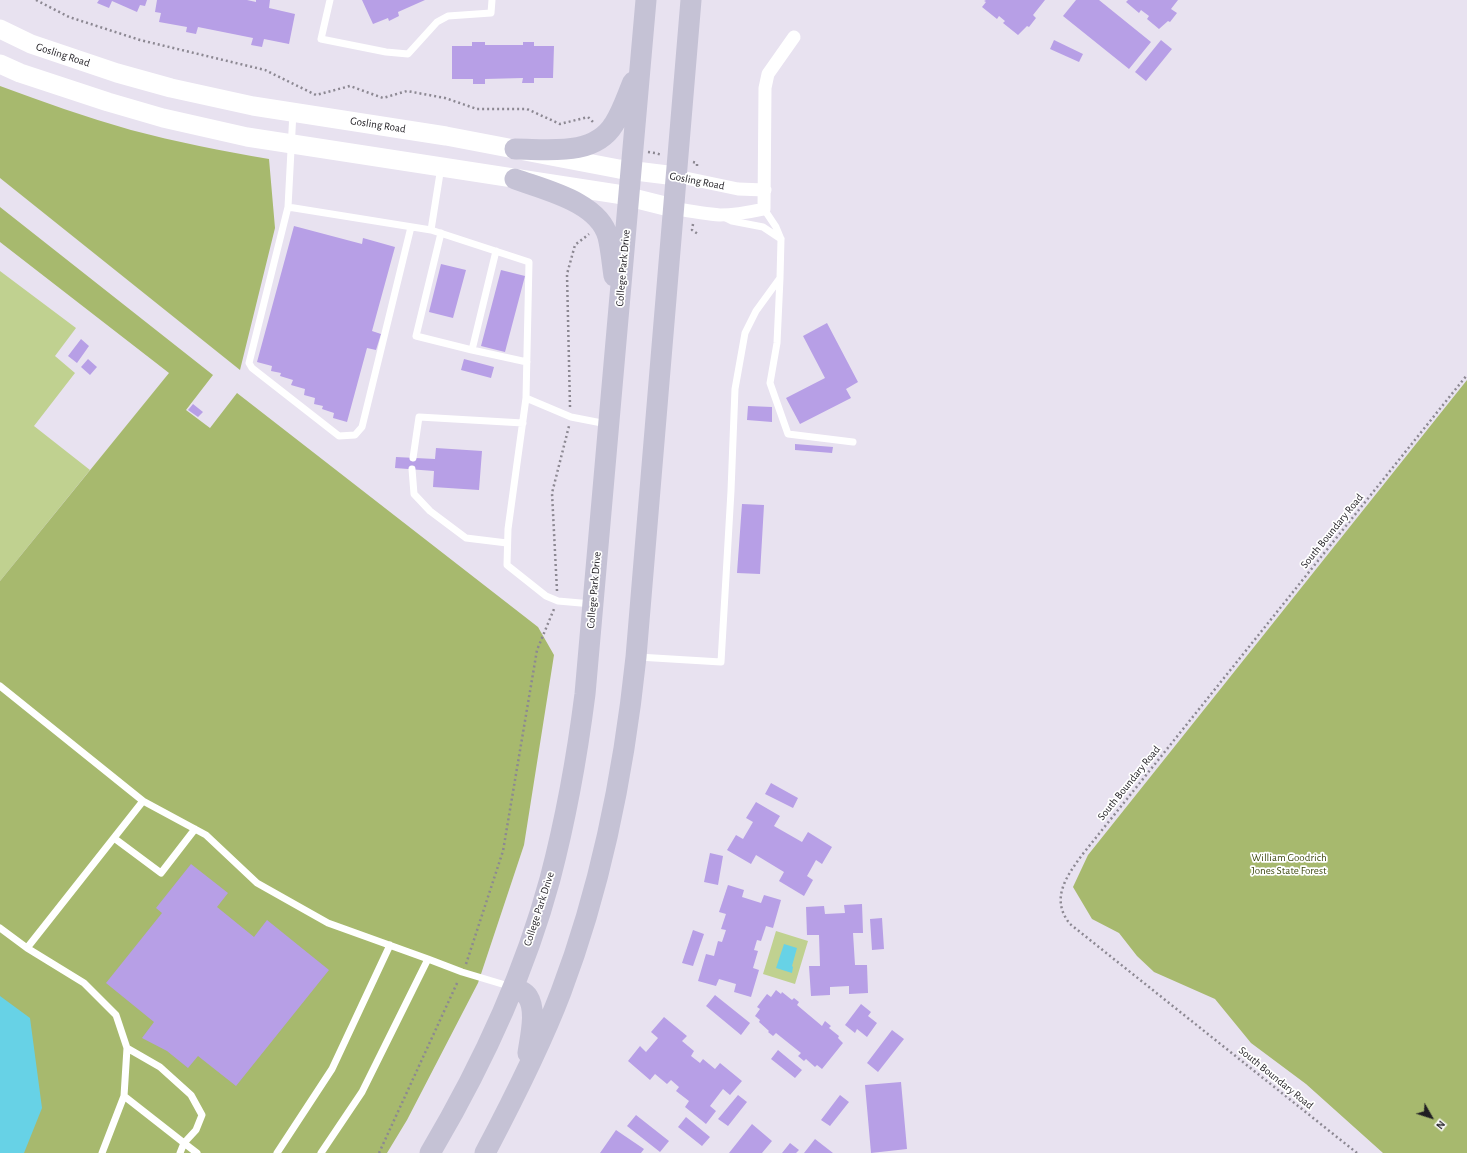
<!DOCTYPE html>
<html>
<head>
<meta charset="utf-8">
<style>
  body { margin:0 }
  #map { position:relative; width:1467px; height:1153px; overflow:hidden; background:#e8e2f0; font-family:"Alegreya Sans",sans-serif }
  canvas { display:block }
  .north { position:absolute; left:1411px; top:1097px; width:40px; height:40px; -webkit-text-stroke:3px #fff; paint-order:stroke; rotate:129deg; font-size:11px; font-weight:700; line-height:16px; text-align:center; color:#201e23 }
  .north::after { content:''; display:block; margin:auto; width:14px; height:18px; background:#201e23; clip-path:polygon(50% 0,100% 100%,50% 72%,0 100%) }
</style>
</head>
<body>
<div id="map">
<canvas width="1467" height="1153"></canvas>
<div class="north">N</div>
</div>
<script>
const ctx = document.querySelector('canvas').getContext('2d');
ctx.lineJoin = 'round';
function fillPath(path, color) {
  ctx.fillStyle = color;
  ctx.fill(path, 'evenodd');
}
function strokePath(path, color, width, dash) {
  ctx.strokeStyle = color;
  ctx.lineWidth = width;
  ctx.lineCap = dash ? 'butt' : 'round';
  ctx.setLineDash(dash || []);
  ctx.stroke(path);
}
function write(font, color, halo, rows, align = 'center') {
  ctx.font = font + ' "Alegreya Sans",sans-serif';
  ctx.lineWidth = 3.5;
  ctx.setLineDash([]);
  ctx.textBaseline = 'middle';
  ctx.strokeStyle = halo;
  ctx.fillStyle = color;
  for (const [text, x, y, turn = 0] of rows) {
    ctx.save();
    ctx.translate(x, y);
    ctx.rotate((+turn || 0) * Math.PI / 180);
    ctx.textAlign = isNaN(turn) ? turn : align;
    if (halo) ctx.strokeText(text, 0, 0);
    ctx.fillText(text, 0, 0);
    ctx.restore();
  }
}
fillPath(new Path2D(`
  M0 271 76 328 55 356 75 373 34 426 90 470 0 581Z
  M776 931 808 941 795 984 763 974Z`), '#c0d190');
fillPath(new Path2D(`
  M0 86C43 102 86 117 131 130 176 142 222 151 269 159L275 228 240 370 0 178Z
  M0 207 213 375 186 410 210 428 237 393 538 627 554 655 524 845 478 983 407 1120 387 1153H0V581L169 373 0 242Z
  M1467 380V1153H1383L1306 1084 1251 1043 1215 999 1154 972 1137 956 1119 933 1092 919 1073 887 1088 855Z`), '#a7b96e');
fillPath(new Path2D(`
  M784 944 797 948 792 966 793 967 792 973 776 968Z
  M0 996 30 1018 42 1108 24 1153H0Z`), '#67d2e6');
fillPath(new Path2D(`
  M99 0H147L145 6 140 5 137 12 112 1 109 8 97 3Z
  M157 0H247L256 2V0H270L269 8 295 14 289 44 264 39 262 47 251 45 253 38 198 27 196 34 186 32 187 27 159 22 161 13 155 12Z
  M362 0H425L398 12 399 16 389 21 388 18 373 24Z
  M986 0H1045L1033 15 1036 18 1029 27 1027 26 1018 35 1003 23 1005 21 999 16 997 19 982 7 986 2 984 1Z
  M1076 0H1099L1151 42 1129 69 1063 16Z
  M1128 0H1178L1171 9 1177 13 1170 22 1168 21 1159 29 1147 19 1149 16 1141 10 1139 13 1126 2Z
  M1054 40 1083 54 1079 62 1050 49Z
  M1161 40 1172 49 1146 81 1135 72Z
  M472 42H485V45H523V42H534V46H554L553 78H534V83H522L523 78 485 79V84H473V79H452V46H472Z
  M294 226 362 244 363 238 395 247 372 331 381 334 376 350 367 348 347 422 333 418 334 413 322 409 323 406 314 404 315 398 304 395 305 389 291 385 293 380 280 376 281 373 271 371 272 366 257 362Z
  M441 264 466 270 453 318 429 312Z
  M501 270 525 276 505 352 481 346Z
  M827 323 858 382 846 389 851 398 800 424 786 398 825 378 803 336Z
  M81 339 89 346 77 363 68 356Z
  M88 359 97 367 90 375 81 367Z
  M464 359 494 367 491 378 461 370Z
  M193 404 203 412 198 417 188 410Z
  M748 406 772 407V422L747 420Z
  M795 444 833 447 832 453 795 450Z
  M436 448 482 451 479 490 433 487 434 471 395 468 396 457 435 459Z
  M742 504 764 505 760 574 737 573Z
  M771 783 798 798 793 808 765 794Z
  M756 802 780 816 774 826 802 842 808 832 832 847 822 864 816 860 807 876 813 880 804 896 779 881 784 872 756 855 751 864 727 850 736 835 743 839 753 822 746 818Z
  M710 853 723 856 718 885 704 882Z
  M191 864 228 893 217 907 254 937 267 920 329 970 236 1086 198 1056 188 1068 167 1051 142 1038 154 1022 106 983 162 913 156 908Z
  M728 885 744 890 742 897 761 903 764 895 781 900 773 928 766 926 761 941 757 940 754 950 758 951 753 968 759 970 751 997 734 992 736 984 719 979 716 986 698 981 706 954 714 956 718 941 722 942 726 930 721 929 726 914 719 912Z
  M862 904 863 933H853L855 965H867L868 993 849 994V986L830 987V995L811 996 809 966H820L819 935H807L806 907 824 906 825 914 845 913 844 905Z
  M882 918 884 949 872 950 870 919Z
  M693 930 704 934 693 966 682 963Z
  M776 990 781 994 782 992 792 1000 794 998 799 1002 797 1005 822 1026 825 1021 831 1026 829 1028 839 1036 838 1038 843 1043 822 1069 817 1065 815 1067 806 1059 804 1061 798 1056 801 1053 776 1033 773 1036 768 1032 769 1031 759 1022 760 1020 755 1016 760 1009 757 1007 767 994 771 997Z
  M715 995 750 1023 741 1035 706 1006Z
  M861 1004 871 1012 868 1016 877 1023 867 1037 857 1029 855 1033 845 1025Z
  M664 1017 687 1036 682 1041 694 1051 691 1056 700 1063 703 1059 715 1069 720 1063 742 1081 730 1095 723 1089 710 1106 716 1111 706 1124 685 1107 689 1101 676 1091 679 1087 671 1080 667 1084 655 1074 650 1080 628 1061 640 1046 646 1052 658 1038 651 1032Z
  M892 1030 904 1039 878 1072 867 1063Z
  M778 1050 802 1070 795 1078 771 1059Z
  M901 1082 907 1149 871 1153 865 1085Z
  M738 1095 747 1102 728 1126 718 1119Z
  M840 1095 849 1102 830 1126 821 1120Z
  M636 1115 669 1141 660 1152 627 1126Z
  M686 1117 710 1137 702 1146 678 1127Z
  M752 1124 772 1141 762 1153H729Z
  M616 1130 644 1149 641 1153H600Z
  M815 1139 833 1153H804Z
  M790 1143 799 1150 796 1153H782Z`), '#b79fe6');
strokePath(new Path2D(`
  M36 0 69 17 140 40 265 70 316 95 350 86 383 98 407 91 445 98 477 109H527L560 124 588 117 595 124
  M648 152 655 153 662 155
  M693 162 697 163V169
  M693 224 692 230 698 234
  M570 407 567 274 575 245 589 234
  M557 591 552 493 569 426
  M466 964 503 851 537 650 554 609
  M379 1153 458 981
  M1357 1153 1070 924C1050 899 1066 877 1082 855L1467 375`), '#8c8892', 2.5, [2, 3]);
strokePath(new Path2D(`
  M330 0 321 39 386 52 408 54 437 22 448 16 491 13 492 0
  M293 112 288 207 431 230
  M441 167 431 230 529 262 526 398 508 529 507 565 546 596 558 601 592 604
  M288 207 249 363 252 368 339 436 355 435 362 427 411 227
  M724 217 732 221 763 227 781 239
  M441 233 416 336 472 350
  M496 251 472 350 527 362
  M780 278 777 343 770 383 788 434 853 442
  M526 398 571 417 607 424
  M413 458 419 417 523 423
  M412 469 414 494 430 511 466 538 507 543
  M638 657 721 662 731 491 735 389 745 333 756 311 780 278 781 239 776 227 764 209
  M0 686 143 801
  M114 838 161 873 195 829
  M0 928 27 948
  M127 1048 160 1067 191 1095 202 1115 196 1130 184 1143 124 1096 127 1048 116 1015 84 983 27 948 143 801 206 835 257 883 328 923 428 959
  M102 1153 124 1096
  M180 1153 184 1143 197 1153
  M277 1153 332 1069 390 945
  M321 1153 362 1092 428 959 462 972 512 987`), '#fff', 7);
strokePath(new Path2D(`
  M676 176 738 189 765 190
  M673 208C689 211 705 214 720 215 735 215 750 212 764 209L765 88 768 74 794 37`), '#fff', 13);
strokePath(new Path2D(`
  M0 29 31 44 117 73 171 88 253 106 446 136 619 169 676 176
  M0 64 20 73 108 102 163 118 247 137 617 194 673 208`), '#fff', 19);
strokePath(new Path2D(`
  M515 149C548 149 594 157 614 124 622 112 627 96 633 82
  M515 179C545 190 599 202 608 237 611 249 612 263 614 276
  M513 988C519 990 525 992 528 997 537 1011 530 1038 528 1053
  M430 1153C481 1067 524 975 550 879 566 818 577 757 585 694L646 0
  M485 1153C513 1100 540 1047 561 992 602 884 624 772 636 657L691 0`), '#c5c2d5', 21);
write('11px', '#201e23', '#fff', [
  ["Gosling Road",63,55,18],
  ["Gosling Road",378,125,9],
  ["Gosling Road",697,181,11],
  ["College Park Drive",623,268,-85],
  ["South Boundary Road",1332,531,-51],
  ["College Park Drive",594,590,-85],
  ["South Boundary Road",1129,783,-51],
  ["College Park Drive",539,909,-72],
  ["South Boundary Road",1276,1078,39]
]);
write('11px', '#3d4910', '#fff', [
  ["William Goodrich",1289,858],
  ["Jones State Forest",1289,871]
]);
</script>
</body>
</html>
